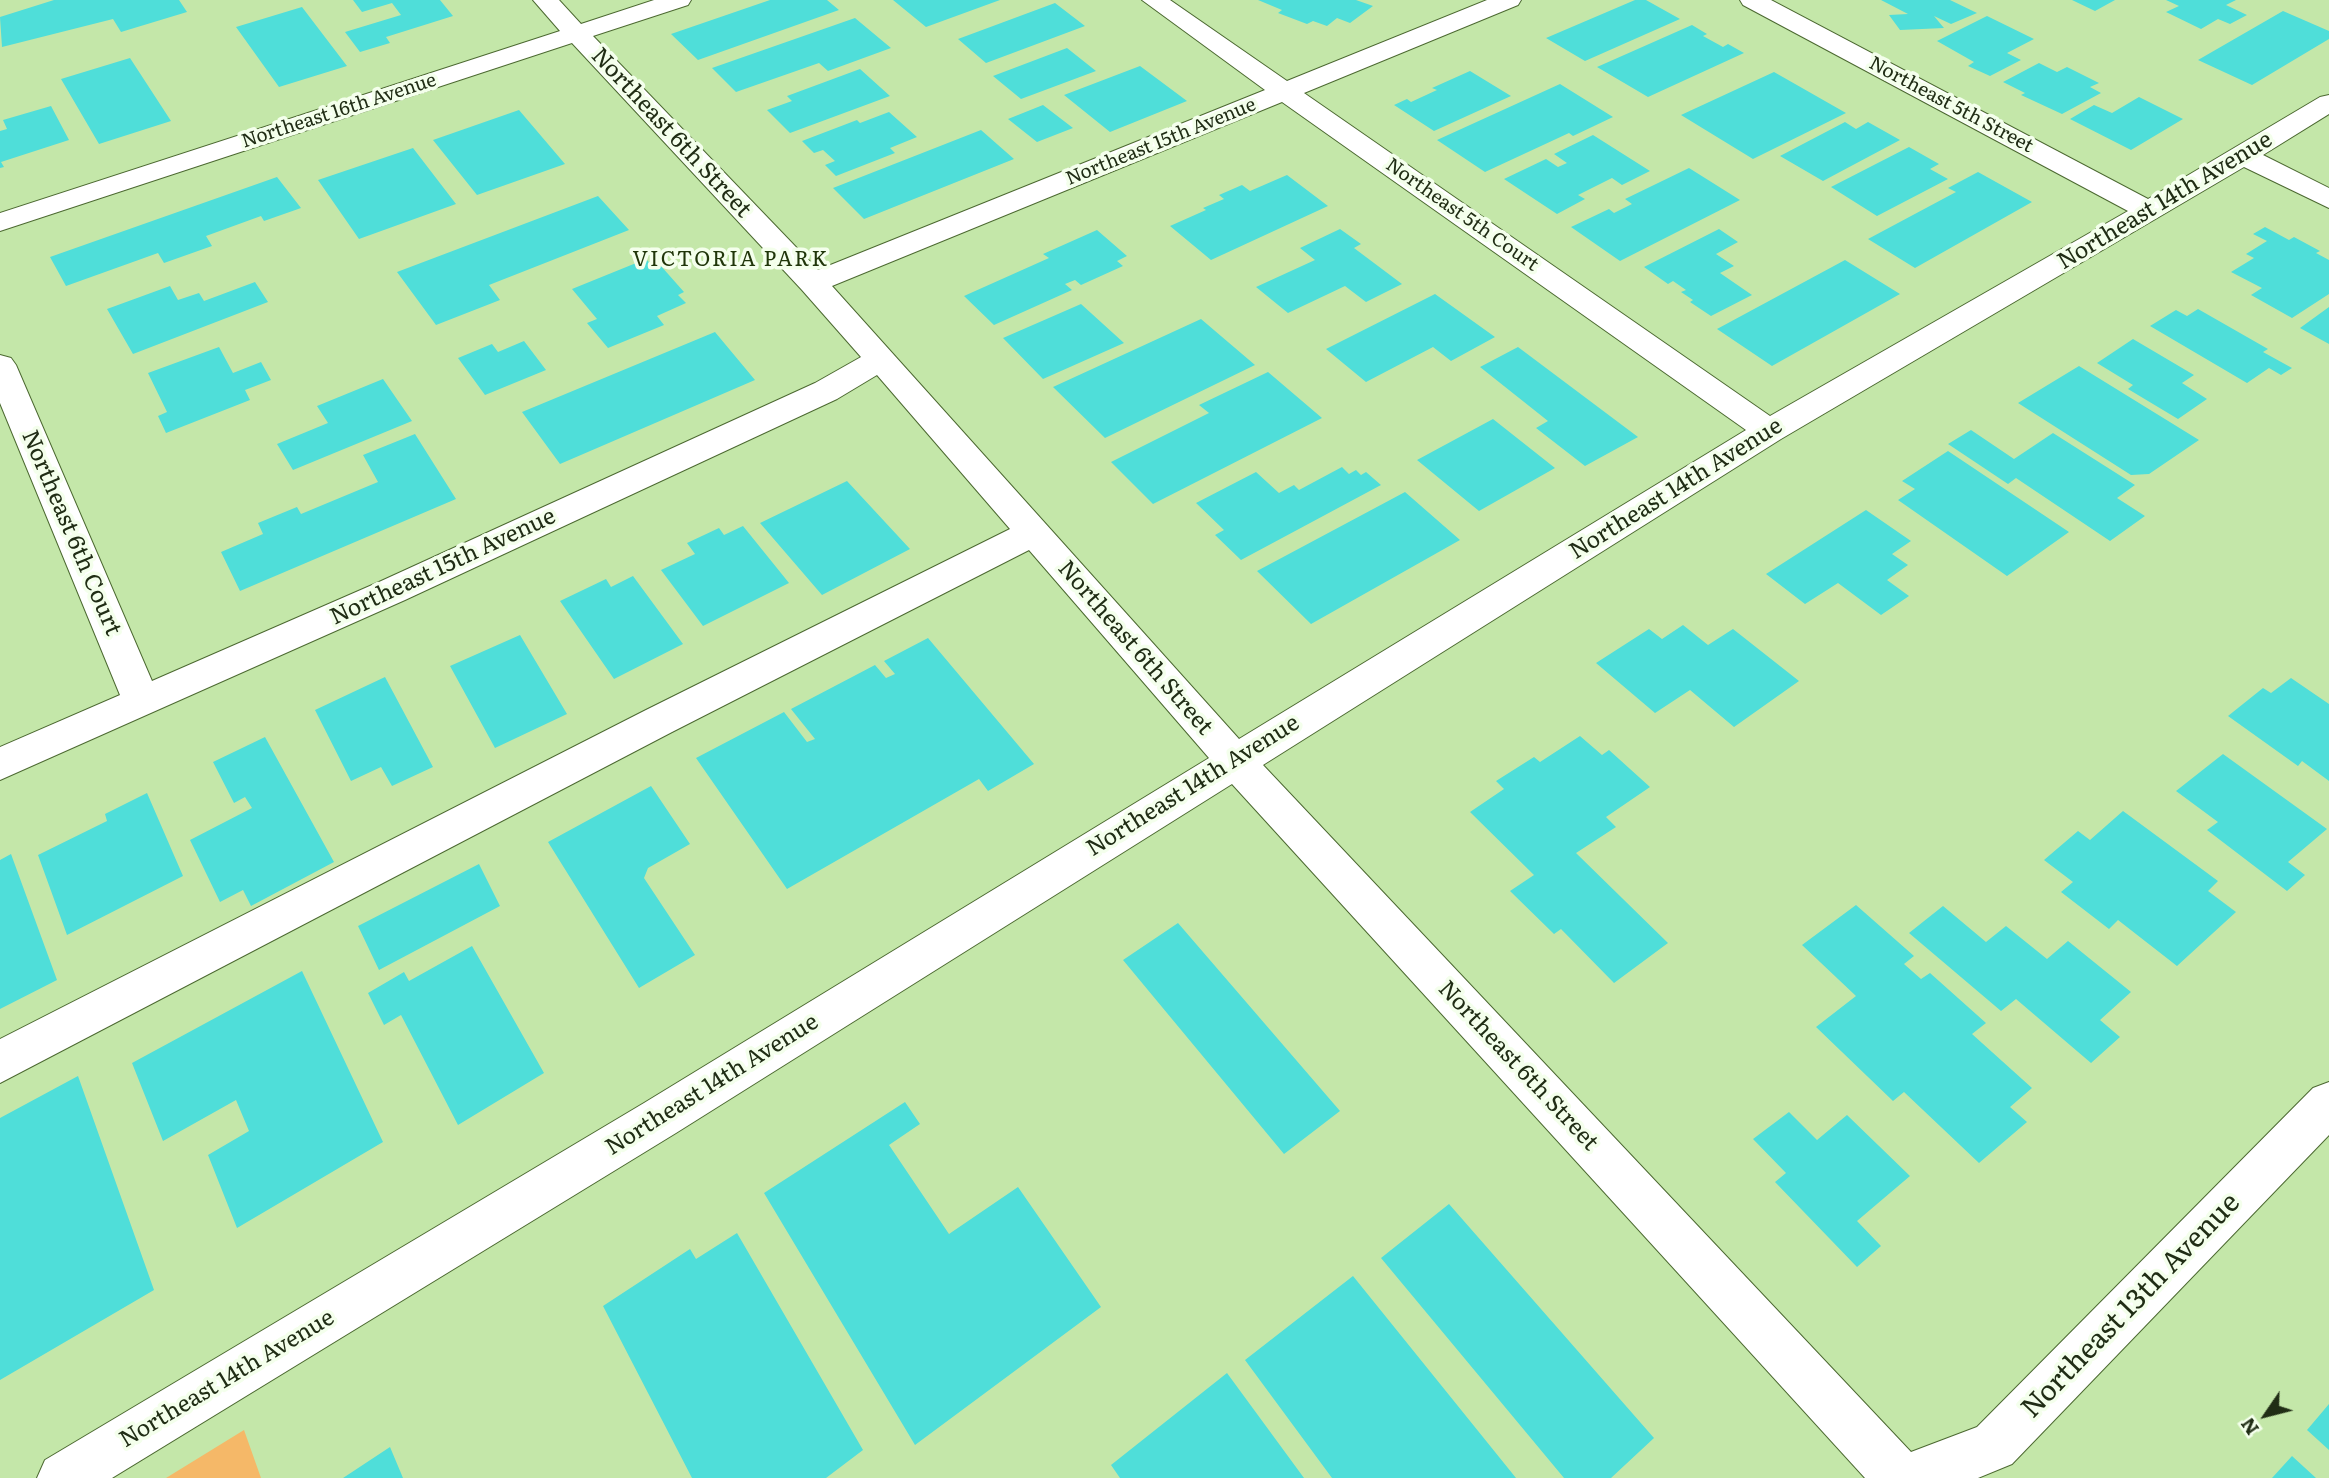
<!DOCTYPE html>
<html>
<head>
<meta charset="utf-8">
<style>
  body { margin:0 }
  #map { position:relative; width:2329px; height:1478px; overflow:hidden; background:#c4e7a9; font-family:Literata,serif }
  canvas { display:block }
  .north { position:absolute; left:2231px; top:1380px; width:70px; height:70px; -webkit-text-stroke:5px #f4ffec; paint-order:stroke; rotate:235deg; font-size:19px; font-weight:700; line-height:28px; text-align:center; color:#202d15 }
  .north::after { content:''; display:block; margin:auto; width:24px; height:32px; background:#202d15; clip-path:polygon(50% 0,100% 100%,50% 72%,0 100%) }
</style>
</head>
<body>
<div id="map">
<canvas width="2329" height="1478"></canvas>
<div class="north">N</div>
</div>
<script>
const ctx = document.querySelector('canvas').getContext('2d');
ctx.lineJoin = 'round';
function fillPath(path, color) {
  ctx.fillStyle = color;
  ctx.fill(path, 'evenodd');
}
function strokePath(path, color, width, dash) {
  ctx.strokeStyle = color;
  ctx.lineWidth = width;
  ctx.lineCap = dash ? 'butt' : 'round';
  ctx.setLineDash(dash || []);
  ctx.stroke(path);
}
function write(font, color, halo, rows, align = 'center') {
  ctx.font = font + ' Literata,serif';
  ctx.lineWidth = 7;
  ctx.setLineDash([]);
  ctx.textBaseline = 'middle';
  ctx.strokeStyle = halo;
  ctx.fillStyle = color;
  for (const [text, x, y, turn = 0] of rows) {
    ctx.save();
    ctx.translate(x, y);
    ctx.rotate((+turn || 0) * Math.PI / 180);
    ctx.textAlign = isNaN(turn) ? turn : align;
    if (halo) ctx.strokeText(text, 0, 0);
    ctx.fillText(text, 0, 0);
    ctx.restore();
  }
}
fillPath(new Path2D(`
  M244 1430 261 1478H166Z`), '#f5b868');
fillPath(new Path2D(`
  M54 0H179L187 12 121 32 113 19 2 47 0 17Z
  M353 0H440L453 16 386 37 390 43 360 52 345 32 401 15 392 3 362 12Z
  M770 0H827L839 10 698 60 671 34Z
  M893 0H1000L926 27Z
  M1258 0H1356L1373 6 1350 23 1337 18 1327 26 1313 21 1307 24 1278 13 1282 10Z
  M1635 0H1646L1680 19 1585 61 1546 38Z
  M1881 0H1950L1977 13 1951 24 1934 16 1944 28 1900 30 1889 15 1908 14Z
  M2072 0H2115L2095 11Z
  M2166 0H2236L2226 5 2247 15 2230 24 2218 19 2201 29 2166 12 2179 6Z
  M1055 3 1085 26 986 63 958 39Z
  M302 7 347 66 279 87 236 27Z
  M2283 11 2329 31V39L2252 85 2198 60Z
  M1987 16 2034 39 2007 53 2021 60 1990 76 1968 66 1974 62 1937 41Z
  M855 18 891 48 828 71 819 63 736 92 712 68Z
  M1692 25 1707 34 1703 36 1723 47 1728 44 1744 53 1648 97 1597 67Z
  M1067 48 1096 71 1021 99 993 76Z
  M130 58 171 121 99 144 61 79Z
  M2039 63 2057 72 2067 67 2099 83 2090 87 2101 93 2062 114 2021 95 2025 93 2003 82Z
  M1140 66 1187 101 1110 132 1064 95Z
  M860 69 890 96 790 133 767 110 792 101 787 96Z
  M1470 71 1511 96 1434 131 1394 105 1407 99 1411 102 1437 90 1432 88Z
  M1774 72 1846 113 1753 159 1681 115Z
  M1560 84 1613 117 1573 136 1569 133 1485 172 1437 140Z
  M2139 97 2183 119 2131 150 2070 119 2094 105 2112 113Z
  M1043 105 1073 128 1037 142 1008 119Z
  M51 106 69 140 1 162 4 167 0 168V131L7 129 3 120Z
  M519 110 565 164 477 195 433 140Z
  M889 112 917 137 890 148 895 153 836 176 825 165 835 161 823 150 814 153 802 141 857 120 860 123Z
  M1845 122 1856 129 1868 122 1900 140 1823 181 1780 156Z
  M981 130 1014 159 864 219 833 188Z
  M1593 135 1650 171 1622 185 1612 178 1578 195 1585 199 1557 214 1504 179 1546 159 1558 167 1567 163 1554 154Z
  M1909 147 1939 164 1930 169 1948 179 1877 216 1831 187Z
  M413 148 456 204 359 239 318 180Z
  M1689 168 1740 200 1620 261 1571 227 1609 209 1614 213 1632 204 1625 199Z
  M1978 172 2032 202 1915 268 1868 239 1956 192 1948 188Z
  M1287 175 1328 206 1211 260 1170 226 1206 210 1203 208 1224 199 1219 195 1242 185 1250 191Z
  M277 177 301 208 264 221 261 216 206 236 212 246 164 263 158 253 66 286 50 257Z
  M598 196 629 230 489 285 500 300 436 325 397 272Z
  M2265 227 2289 240 2294 237 2320 251 2316 253 2329 260V294L2292 318 2251 295 2262 288 2231 272 2254 258 2246 254 2267 241 2253 234Z
  M1340 229 1361 244 1354 248 1402 284 1366 302 1345 286 1288 313 1256 287 1315 260 1300 248Z
  M1719 229 1738 242 1716 254 1734 266 1720 273 1752 295 1711 316 1690 302 1693 300 1681 292 1686 290 1673 281 1668 284 1644 267Z
  M1097 230 1127 256 1117 261 1123 266 1081 285 1075 280 1065 284 1072 290 994 325 964 296 1049 258 1043 254Z
  M646 259 655 269 661 266 684 292 678 295 686 303 657 316 664 325 608 348 587 323 597 319 572 289Z
  M1845 260 1900 294 1772 366 1717 329Z
  M255 282 268 302 133 354 107 309 170 286 178 300 199 293 204 301Z
  M1435 294 1495 337 1451 361 1433 347 1366 382 1326 349Z
  M1081 304 1124 343 1043 379 1003 338Z
  M2329 307V344L2300 328Z
  M2198 309 2268 349 2263 352 2292 368 2281 375 2269 368 2247 383 2150 326 2176 310 2187 316Z
  M1201 319 1255 365 1105 438 1053 387Z
  M715 332 755 380 560 464 522 412Z
  M2133 339 2194 375 2182 383 2207 399 2178 419 2128 389 2133 385 2097 363Z
  M524 341 546 370 485 395 458 358 492 344 498 352Z
  M219 347 233 373 261 362 271 380 245 390 250 400 166 433 158 416 167 412 148 373Z
  M1518 347 1638 437 1585 466 1536 428 1548 421 1480 367Z
  M2079 366 2199 440 2149 474 2131 475 2018 403Z
  M1268 372 1322 418 1153 504 1111 462 1209 413 1199 405Z
  M383 379 412 421 293 470 277 444 328 423 317 406Z
  M1493 419 1555 468 1479 511 1417 460Z
  M1971 430 2014 459 2053 433 2135 485 2117 498 2145 516 2110 541 2016 478 2008 484 1948 444Z
  M415 434 456 499 240 591 221 552 263 534 258 523 297 507 301 514 378 482 363 455Z
  M1948 451 2069 532 2007 576 1898 500 1915 489 1902 481Z
  M1342 467 1349 474 1356 470 1361 475 1366 472 1381 485 1241 560 1215 535 1224 530 1196 503 1256 472 1279 493 1294 485 1299 490Z
  M847 481 910 549 822 595 760 523Z
  M1405 492 1460 540 1311 624 1257 571Z
  M1866 510 1911 541 1892 554 1908 565 1887 580 1909 596 1881 615 1838 583 1805 604 1766 574Z
  M743 526 789 583 703 626 661 570 695 554 687 543 719 528 724 535Z
  M633 576 683 644 614 679 560 601 606 579 611 587Z
  M1683 625 1708 645 1733 629 1799 681 1734 727 1690 690 1655 713 1596 663 1649 629 1662 639Z
  M520 635 567 714 495 748 450 666Z
  M928 638 1034 764 988 791 979 779 787 889 696 758 784 712 807 742 815 739 791 709 875 665 886 678 895 674 884 661Z
  M385 677 433 767 392 786 381 767 351 781 315 710Z
  M2291 678 2329 704V781L2302 761 2298 766 2228 716 2263 688 2271 693Z
  M1580 736 1602 755 1609 750 1650 787 1606 817 1616 827 1576 853 1668 943 1614 983 1561 929 1554 934 1510 891 1534 875 1470 812 1504 789 1496 781 1534 757 1540 762Z
  M265 737 334 862 251 906 243 890 220 902 190 840 252 808 245 797 234 803 213 762Z
  M2223 754 2327 829 2288 862 2305 875 2287 891 2207 830 2218 822 2176 791Z
  M651 786 690 844 648 868 644 878 695 955 639 988 548 842Z
  M147 793 183 876 67 935 38 855 107 821 105 814Z
  M2123 811 2218 881 2208 891 2236 912 2177 966 2118 920 2109 929 2061 892 2073 882 2044 860 2078 831 2090 840Z
  M11 854 57 980 0 1009V860Z
  M479 864 500 906 379 970 358 926Z
  M1856 905 1914 956 1904 964 1921 979 1930 973 1986 1023 1972 1034 2032 1088 2010 1107 2027 1122 1979 1163 1904 1092 1893 1101 1816 1027 1856 996 1802 945Z
  M1943 906 1986 942 2006 926 2047 959 2068 941 2131 992 2100 1020 2120 1037 2091 1063 2016 999 2001 1011 1909 933Z
  M1178 923 1340 1111 1284 1154 1123 960Z
  M472 946 544 1073 458 1125 401 1015 384 1025 368 993 404 972 409 981Z
  M302 971 383 1142 237 1228 208 1155 249 1131 236 1100 163 1141 132 1063Z
  M78 1076 154 1290 0 1380V1118Z
  M905 1102 920 1124 889 1145 949 1234 1018 1187 1101 1307 915 1445 764 1193Z
  M1789 1112 1817 1140 1847 1115 1910 1176 1857 1221 1881 1246 1857 1267 1775 1182 1786 1173 1753 1139Z
  M1449 1204 1654 1438 1611 1478H1564L1381 1258Z
  M737 1233 863 1450 826 1478H692L603 1306 690 1249 696 1259Z
  M1353 1276 1516 1478H1332L1245 1360Z
  M1227 1373 1304 1478H1120L1111 1465Z
  M2329 1404V1450L2307 1430Z
  M390 1447 403 1478H343Z
  M2292 1456 2316 1478H2272Z`), '#4fded9');
const minor = new Path2D(`
  M533 0H559L581 24 654 0H691L688 5 593 36 818 270 1265 90 1142 0H1170L1287 81 1487 0H1521L1518 5 1304 93 1770 416 2128 211 1743 5 1740 0H1771L2148 199 2320 97 2329 95V114L2263 155 2329 188V208L2244 167 1781 439 1263 765 1911 1452 1977 1427 2313 1088 2329 1082V1135L2012 1464 1978 1478H1865L1232 784 676 1133 112 1478H37L45 1460 644 1103 1209 758 1029 550 672 732 0 1083V1039L646 710 1010 529 877 375 837 399 405 600 0 780V747L120 695 0 403V355L11 358 16 365 152 681 379 582 815 383 861 357 802 290 572 43 0 231V213L560 31ZM1282 102 1746 430 1239 739 832 286Z`);
strokePath(minor, '#4c6931', 2);
fillPath(minor, '#fff');
write('19px', '#202d15', '#f4ffec', [
  ["Northeast 5th Street",1951,105,28],
  ["Northeast 16th Avenue",339,111,-18],
  ["Northeast 15th Avenue",1161,142,-22],
  ["Northeast 5th Court",1462,215,35]
]);
ctx.letterSpacing = '2px';
write('21px', '#20360a', '#f4ffec', [
  ["VICTORIA PARK",731,260]
]);
ctx.letterSpacing = '0px';
write('23px', '#202d15', '#f4ffec', [
  ["Northeast 6th Street",671,133,47],
  ["Northeast 14th Avenue",2165,201,-31],
  ["Northeast 14th Avenue",1676,489,-32],
  ["Northeast 6th Court",71,533,67],
  ["Northeast 15th Avenue",443,567,-25],
  ["Northeast 6th Street",1135,648,49],
  ["Northeast 14th Avenue",1193,786,-32],
  ["Northeast 6th Street",1518,1066,47],
  ["Northeast 14th Avenue",712,1085,-32],
  ["Northeast 14th Avenue",227,1379,-31]
]);
write('28px', '#202d15', '#f4ffec', [
  ["Northeast 13th Avenue",2131,1306,-46]
]);
</script>
</body>
</html>
